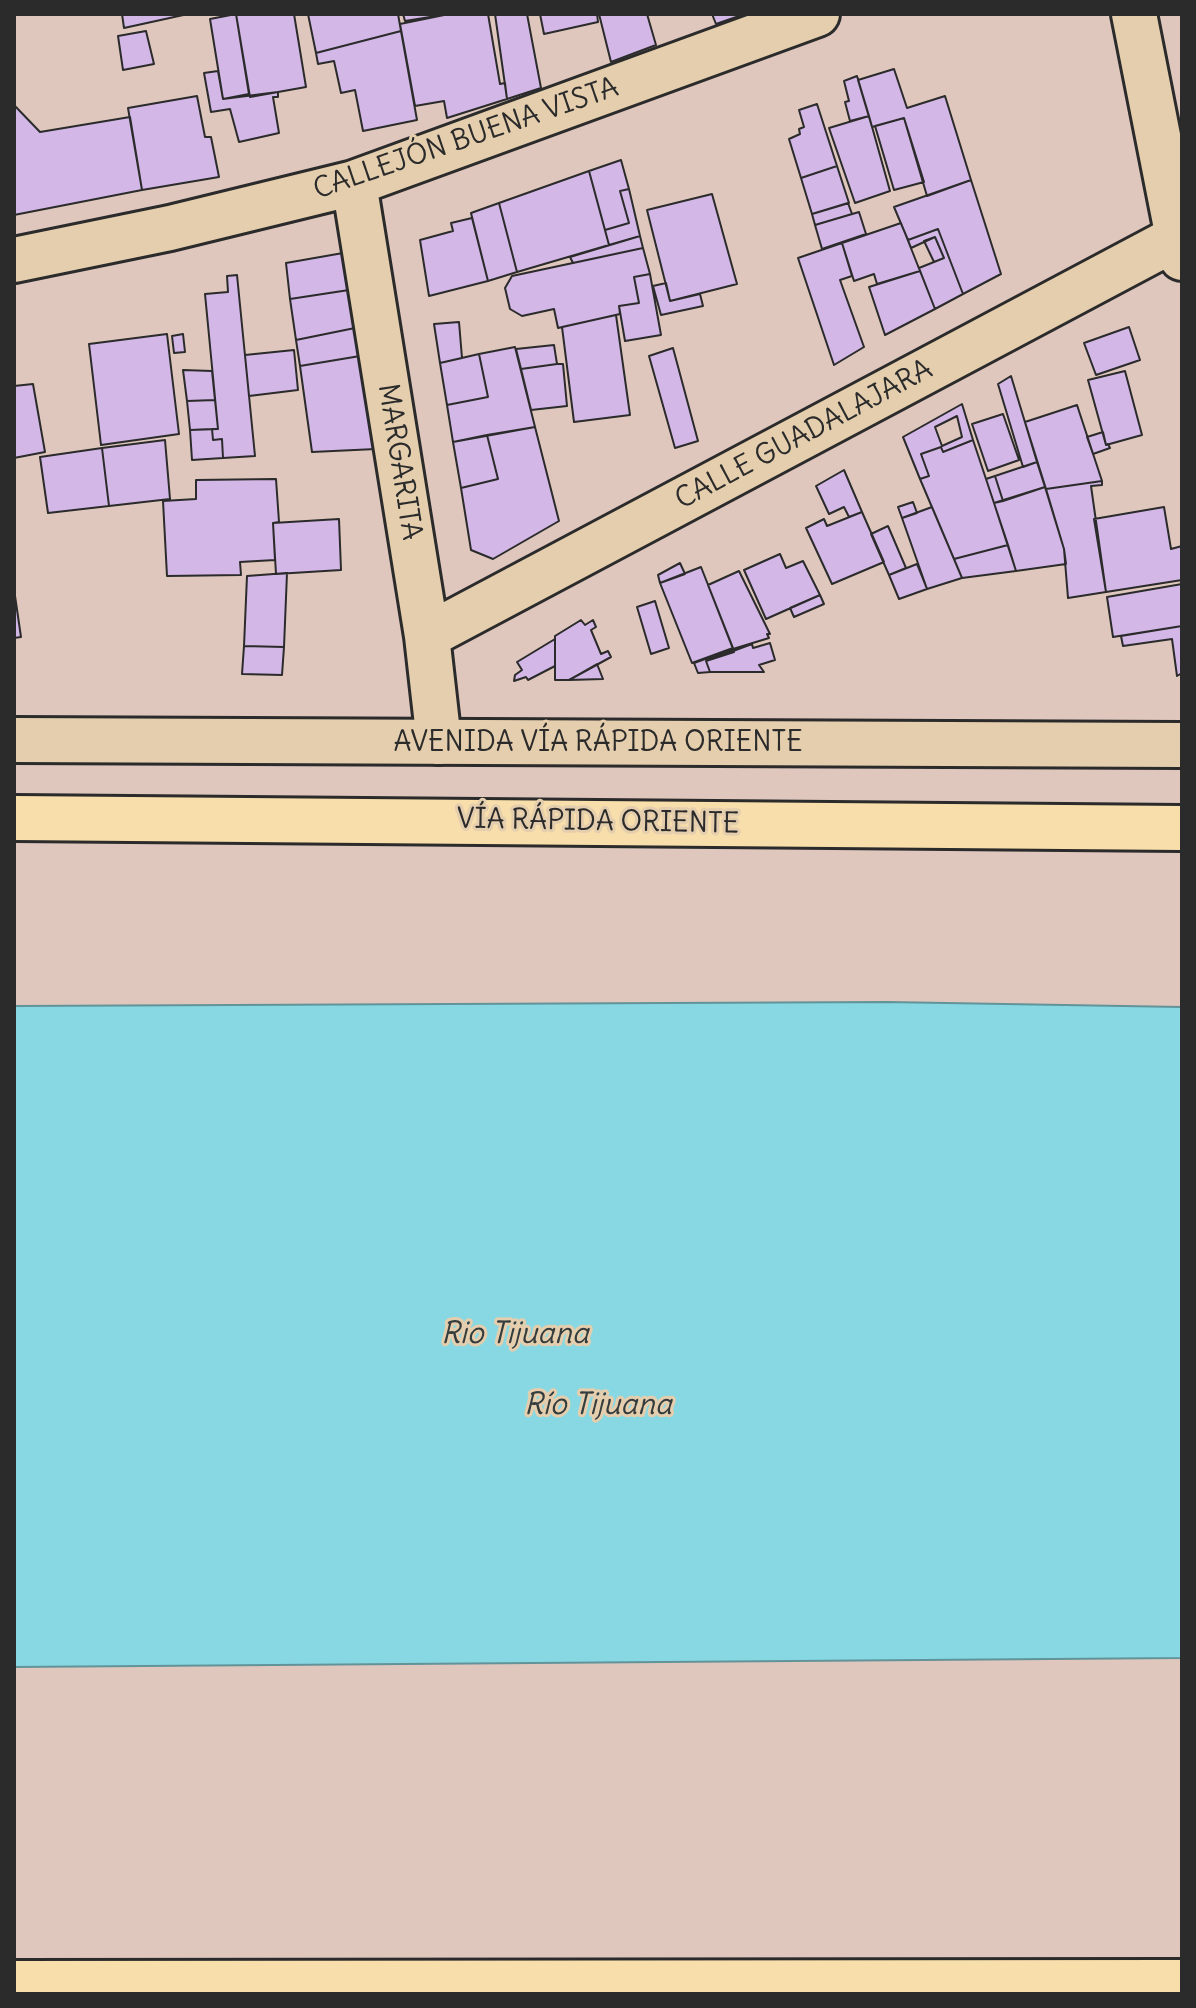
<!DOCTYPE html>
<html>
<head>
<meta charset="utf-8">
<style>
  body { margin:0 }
  #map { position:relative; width:1196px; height:2008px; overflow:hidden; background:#dfc7be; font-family:Delius,sans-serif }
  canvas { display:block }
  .frame { position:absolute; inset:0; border:16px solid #2b2b2b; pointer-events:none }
</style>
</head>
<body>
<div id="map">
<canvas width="1196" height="2008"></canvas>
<div class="frame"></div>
</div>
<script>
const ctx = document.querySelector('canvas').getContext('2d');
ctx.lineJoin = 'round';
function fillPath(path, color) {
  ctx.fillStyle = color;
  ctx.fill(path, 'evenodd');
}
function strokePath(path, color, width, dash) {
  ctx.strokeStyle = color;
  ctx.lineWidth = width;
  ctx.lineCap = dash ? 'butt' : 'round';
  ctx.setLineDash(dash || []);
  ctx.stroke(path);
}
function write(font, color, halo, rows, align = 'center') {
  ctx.font = font + ' Delius,sans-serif';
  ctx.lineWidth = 6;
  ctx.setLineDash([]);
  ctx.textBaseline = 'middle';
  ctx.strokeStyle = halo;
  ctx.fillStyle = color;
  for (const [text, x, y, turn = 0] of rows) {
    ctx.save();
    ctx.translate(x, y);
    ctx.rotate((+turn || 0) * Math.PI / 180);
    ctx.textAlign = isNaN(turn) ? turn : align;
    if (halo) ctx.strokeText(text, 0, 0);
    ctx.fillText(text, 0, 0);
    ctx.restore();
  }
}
const water = new Path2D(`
  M887 1002 1182 1007V1658L14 1667V1006Z`);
fillPath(water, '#87d8e2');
strokePath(water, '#629399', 2);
const building = new Path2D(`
  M122 14H188L124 28Z
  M236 14 249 94 223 99 210 19Z
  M236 14H294L306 87 250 97Z
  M308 14H398L401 31 316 53Z
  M403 14H449L405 21Z
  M449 14H488L500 84 505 83 507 99 447 118 444 101 415 106 400 24Z
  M495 14H527L541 88 507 99Z
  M540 14H597L598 22 544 34Z
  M599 14H647L656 45 611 62Z
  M712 14H745L716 24Z
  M146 31 154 64 123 70 118 36Z
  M401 31 417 120 363 131 355 90 341 93 334 61 318 64 316 53Z
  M894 69 907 108 945 96 971 180 927 196 904 118 872 127 858 80Z
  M218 71 223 99 278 92V97H273L279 133 239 142 230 109 211 112 204 73Z
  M857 76 869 116 850 121 845 102 849 101 844 81Z
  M197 96 205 137H211L219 177 142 190 128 108Z
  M817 104 837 166 801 178 789 139 800 134 799 129 804 127 799 110Z
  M14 105 40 132 130 117 142 190 14 215Z
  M869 116 890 191 855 203 829 128Z
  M904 118 924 182 894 190 875 126Z
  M621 160 629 189 620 191 629 223 605 230 589 171Z
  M837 166 849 203 812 214 801 178Z
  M589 171 609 245 517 272 499 203Z
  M971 180 1001 274 963 294 938 229 908 240 894 207Z
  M629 189 640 236 609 245 605 230 629 223 620 191Z
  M712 194 737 284 670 301 647 210Z
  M499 203 517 272 488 281 471 213Z
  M848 203 852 214 815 225 812 214Z
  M859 212 866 234 822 249 815 225Z
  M472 218 488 281 429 296 420 240 453 231 451 223Z
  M901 223 920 271 877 284 874 274 854 281 842 243Z
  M938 229 963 294 935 309 919 268 944 258 935 237 911 248 908 240Z
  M640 236 643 248 573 263 570 257Z
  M935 237 944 258 934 262 924 241Z
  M842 243 852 276 840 280 864 347 834 365 798 258Z
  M643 248 650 274 634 277 639 303 619 306 620 314 558 328 554 309 522 316 510 309 505 288 512 276Z
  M343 253 349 290 290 299 286 263Z
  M920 271 935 309 885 335 869 287Z
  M650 274 661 335 625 341 619 306 639 303 634 277Z
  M237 275 255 456 223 458 222 439 213 440 212 429H218L205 294 228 292 227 276Z
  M666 283 670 301 700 294 703 306 661 315 653 286Z
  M349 290 355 328 296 340 290 299Z
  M616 315 630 415 574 422 562 327Z
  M459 322 462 358 440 363 434 324Z
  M1129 327 1140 360 1096 375 1084 343Z
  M355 328 360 356 300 366 296 340Z
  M167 334 179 434 101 445 89 344Z
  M183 334 185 352 174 353 172 336Z
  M554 345 557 364 521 369 516 349Z
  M515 347 535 427 453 442 447 405 488 397 479 354Z
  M673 348 698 441 675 448 649 356Z
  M294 350 298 390 249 396 245 355Z
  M479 354 488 397 447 405 440 363Z
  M360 356 376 449 312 452 300 366Z
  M557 364H563L567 406 531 410 521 369Z
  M183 370 212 371 215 400 187 401Z
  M1125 371 1142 435 1106 445 1088 380Z
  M1011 376 1037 462 1023 467 998 384Z
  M33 384 45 452 14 458V386Z
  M215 400 218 429 190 430 187 401Z
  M962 404 973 440 943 452 941 447 921 454 929 476 920 479 903 437ZM957 416 962 437 942 446 935 427Z
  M1077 405 1102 481 1046 489 1025 422Z
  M1003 414 1019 460 988 471 972 424Z
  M535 427 559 521 493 559 471 550 461 488 498 479 487 435Z
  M212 429 213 440 222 439 223 458 192 460 190 430Z
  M1103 432 1106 445 1108 444 1110 448 1093 454 1087 437Z
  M487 435 498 479 461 488 453 442Z
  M165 440 170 499 109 506 102 448Z
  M973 440 1008 545 954 559 920 479 929 476 921 454 941 447 943 452Z
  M102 448 109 506 48 513 40 457Z
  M1037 462 1045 487 1003 501 995 476Z
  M844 470 862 512 849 517 844 507 829 514 816 486Z
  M995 476 1003 501 994 503 986 479Z
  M276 479 279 522 273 523 275 560 240 562 241 575 167 576 163 501 196 499V480Z
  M1102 481V485L1091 486 1106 592 1068 598 1064 549 1046 489Z
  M1045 487 1064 549 1066 564 1016 571 994 503Z
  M913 502 917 513 902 518 898 507Z
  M932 507 962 578 927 589 902 518Z
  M1164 507 1171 549 1182 546V580L1106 592 1094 519Z
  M862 512 884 562 832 584 806 528 824 519 827 526Z
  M339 519 341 570 276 574 273 523Z
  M888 526 906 568 889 575 871 534Z
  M1008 545 1016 571 962 578 954 559Z
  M780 554 786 568 803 561 820 595 766 619 744 570Z
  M680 563 685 574 660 583 658 575Z
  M917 564 927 589 899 599 889 575Z
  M701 567 733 648 692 663 660 583Z
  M739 571 770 634H767L769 638 733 649 708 585Z
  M287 573 284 647 244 646 247 576Z
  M1182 584V626L1113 637 1107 597Z
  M14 589 21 637 14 638Z
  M820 595 824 604 794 617 790 608Z
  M655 601 669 648 651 654 637 607Z
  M581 620 585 625 593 620 596 627 591 630 601 654 608 651 611 657 569 680H555V636Z
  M1182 626V673L1177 676 1172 639 1123 646 1121 636Z
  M555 639V666L528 680 526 677 514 681 515 675 522 670 517 662Z
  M770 643 775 660 759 665 764 672H710L706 661 752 644 753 648Z
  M244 646 284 647 282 675 242 674Z
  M733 649 734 652 706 661 710 672 698 673 694 663Z
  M597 664 603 679 569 680Z`);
fillPath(building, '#d3b7e6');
strokePath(building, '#2b2b2b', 2);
const street = new Path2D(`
  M1134 14 1182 258
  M354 183 427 636 439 742
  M14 260 170 228 354 183 817 14
  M427 636 1182 235`);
const secondary = new Path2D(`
  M14 740 1182 745`);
const highway = new Path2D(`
  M14 818 1182 828
  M14 1983 1182 1982`);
strokePath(street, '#2b2b2b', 50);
strokePath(secondary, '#2b2b2b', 50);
strokePath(highway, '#2b2b2b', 50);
strokePath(street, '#e4cead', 44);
strokePath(secondary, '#e4cead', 44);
strokePath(highway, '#f8deab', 44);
write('28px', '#2b2b2b', '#e4cead', [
  ["CALLEJÓN BUENA VISTA",466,139,-19],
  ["CALLE GUADALAJARA",804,435,-28],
  ["MARGARITA",399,462,81],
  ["AVENIDA VÍA RÁPIDA ORIENTE",598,743],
  ["VÍA RÁPIDA ORIENTE",598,822,1]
]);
write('italic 30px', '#343c3d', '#e4cead', [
  ["Rio Tijuana",515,1334],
  ["Río Tijuana",598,1405]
]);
</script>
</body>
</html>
